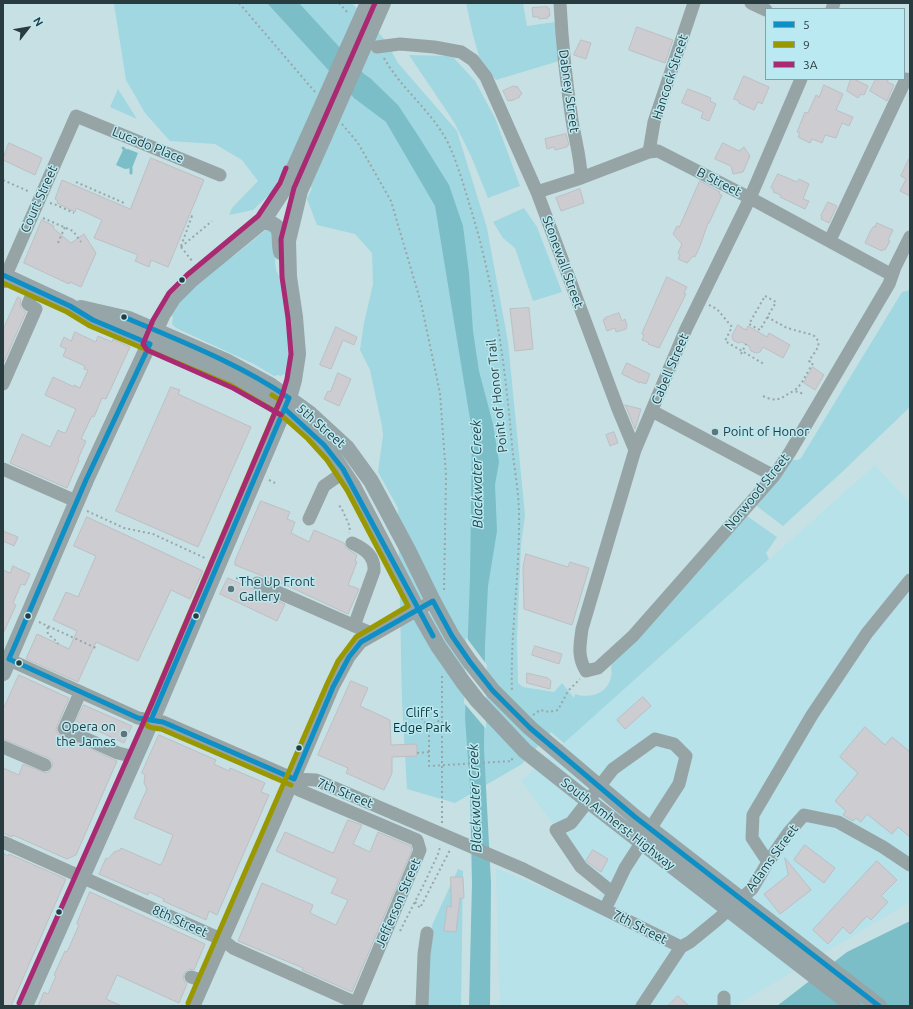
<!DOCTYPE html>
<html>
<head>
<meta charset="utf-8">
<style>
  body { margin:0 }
  #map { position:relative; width:913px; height:1009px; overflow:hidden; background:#c7e0e4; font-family:Ubuntu,sans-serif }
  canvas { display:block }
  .frame { position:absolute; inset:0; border:4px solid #283b3e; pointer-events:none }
  .legend { position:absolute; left:765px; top:8px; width:140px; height:72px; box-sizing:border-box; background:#bae9f1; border:1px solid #80a3a9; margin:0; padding:5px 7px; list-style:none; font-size:12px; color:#283b3e }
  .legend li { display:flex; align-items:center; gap:8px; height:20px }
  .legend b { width:20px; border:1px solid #80a3a9 }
  .north { position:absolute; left:8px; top:8px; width:40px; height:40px; -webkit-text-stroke:3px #bae9f1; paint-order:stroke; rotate:59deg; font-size:11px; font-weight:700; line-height:16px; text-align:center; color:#283b3e }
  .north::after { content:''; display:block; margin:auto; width:14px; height:18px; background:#283b3e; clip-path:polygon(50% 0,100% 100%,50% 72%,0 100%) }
</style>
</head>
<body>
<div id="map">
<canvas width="913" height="1009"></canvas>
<div class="frame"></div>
<ul class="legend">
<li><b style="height:5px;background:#0e8fc5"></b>5</li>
<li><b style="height:5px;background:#999800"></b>9</li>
<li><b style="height:5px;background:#a92973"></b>3A</li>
</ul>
<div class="north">N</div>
</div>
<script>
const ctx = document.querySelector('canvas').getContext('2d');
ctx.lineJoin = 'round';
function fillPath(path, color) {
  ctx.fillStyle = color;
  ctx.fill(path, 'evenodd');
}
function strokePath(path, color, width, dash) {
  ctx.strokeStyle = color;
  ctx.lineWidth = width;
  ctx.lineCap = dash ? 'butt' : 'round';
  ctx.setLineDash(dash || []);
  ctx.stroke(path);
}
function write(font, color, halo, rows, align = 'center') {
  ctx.font = font + ' Ubuntu,sans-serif';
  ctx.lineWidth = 3;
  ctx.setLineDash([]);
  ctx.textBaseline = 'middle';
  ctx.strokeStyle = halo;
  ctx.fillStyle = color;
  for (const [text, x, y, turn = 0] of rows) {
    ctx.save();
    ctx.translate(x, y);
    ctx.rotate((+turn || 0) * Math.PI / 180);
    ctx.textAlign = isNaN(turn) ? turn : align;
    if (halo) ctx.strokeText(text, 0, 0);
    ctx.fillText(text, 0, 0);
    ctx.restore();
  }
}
fillPath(new Path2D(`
  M875 465 910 503V902L735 1006H500L496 868 594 910 602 888 521 781Z`), '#b7e2e9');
fillPath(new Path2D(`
  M111 3H352L385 40 398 63 457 131 487 228 508 342 525 515 521 545 517 638 518 683 523 687 554 692 562 683 574 698 575 694C589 699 608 694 611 677 613 669 609 669 613 661L744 514 777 537 766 553 769 559 564 743 551 732 522 764 455 803 407 789 402 702 398 508 378 472 383 435 382 426 370 370 360 350 364 323 373 284 372 253 355 234 317 225 307 199 312 188 284 169 271 193 253 210 229 215 232 208 258 181 242 160 215 144 170 141 145 113 126 80 114 4Z
  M466 3H523L527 26 555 22 559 61 496 80 481 63 473 35Z
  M409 55 452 56 475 81 495 118 520 186 488 198 471 156 454 122Z
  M118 89 137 119 110 107Z
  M524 208 537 227 562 292 533 301 515 248 503 238 493 222Z
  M266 230 274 232 276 247 275 261 276 270 283 286 291 348 287 376 284 374 281 376 278 375 274 376 254 364 176 328 172 324 173 317 169 315 184 295 216 268 236 254Z
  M910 290V407L842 472 783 526 754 504 788 460H798L801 458 902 292Z
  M458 869 463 871 461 1006H425L430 937 433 923Z`), '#a1d7e0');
fillPath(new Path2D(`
  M267 3H299L364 74 370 78 398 105 419 137 449 185 463 226 469 273 473 331 479 371 493 424 499 462 495 485 497 531 488 586 485 645 484 749 491 883 490 1006H469L472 884 470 786 465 718 470 577 472 431 435 206 386 122 354 98Z
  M128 149 138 153 132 168 125 169 116 165 123 150Z
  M910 921V1006H777L847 952Z`), '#7bbec8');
fillPath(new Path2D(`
  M466 637 487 665 486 729 464 703Z`), '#c7e0e4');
strokePath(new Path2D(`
  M123 148 125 150
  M131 168V173`), '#7bbec8', 3);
const building = new Path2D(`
  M547 7V8H549L550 16H548V18L539 19V17H533L532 8Z
  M637 27 673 40 665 63 629 50Z
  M581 40 591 43 586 59 574 55Z
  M744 76 769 87 762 104 758 102 754 110 739 103V101L734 99Z
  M851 79H854L868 86 864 95 861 94 858 98 847 91Z
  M876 79H889L887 82 894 85 887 101 870 91Z
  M824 85 843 94 836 110 853 117 849 126 842 123 836 138 825 135 822 143 812 139 810 143 798 137 800 133 797 132 805 112 808 113 816 95 819 97Z
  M514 86 515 87 517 86 522 94 519 96 520 97 511 101V100L508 101 503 91Z
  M688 89 711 98 710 101 716 104 709 121 701 118 703 112 682 103Z
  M566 134 569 145H567V147L555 150 554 147 547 149 545 139Z
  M9 143 42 158 35 175 3 160Z
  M723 143 739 151 744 147 750 156 743 172 733 174 731 166 715 159Z
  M910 157V196L900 191 906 179 901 176Z
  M151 158 204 180 168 267 151 260 149 267 135 261 138 255 94 238 102 220 76 208 75 212 57 203 58 201 55 199 62 180 130 209Z
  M778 174 797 182 799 179 809 184 803 199 809 201 805 209 780 197 781 195 773 192 774 190 771 188Z
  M700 181 720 192 719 194 722 195 709 223H708L700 246 695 257 693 256 687 263 678 259 680 255 678 253 682 244 673 234 677 226 679 227Z
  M580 189 584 203 561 211 556 198Z
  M828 202 837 206 829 223 821 219 822 217 821 216Z
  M42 220 54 226 53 228 71 243 84 234 96 253 81 287 70 282 69 284 24 263Z
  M877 223 893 230 888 240 890 241 885 250 883 249 882 251 865 243 871 230 874 226 875 227Z
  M667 277 687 287 684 293 686 294 659 348 648 344 649 343 642 340 644 335 642 334Z
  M18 297 21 299 20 304 21 308 26 312 3 364V330Z
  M529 308 533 349 515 351 510 309Z
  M619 313 622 321 625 319 627 325 626 329 616 332 615 328 607 331 603 320 605 319V318Z
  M738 325 746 330 748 326 767 337 769 333 790 345 783 358 763 347 760 352 756 353 751 351 749 346 742 342 738 343 733 340 732 336Z
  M336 327 357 337 354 345 343 340 331 369 320 365Z
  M75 332 96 342 98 336 112 342 113 339 130 347 106 399 102 398 94 417 92 416 81 439 86 441 78 459 79 460 67 488 10 463 22 434 50 447 58 430 64 433 66 432 76 409 45 395 53 377 74 387V385L80 388 88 370 84 369 85 366 63 356 66 349 60 346 64 337 71 341Z
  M627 363 650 374 646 384 640 382V383L622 374Z
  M813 367 824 375 815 390 804 383Z
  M338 373 351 379 339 406 324 399 328 391 330 392Z
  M171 387 180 390 178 394 251 427 198 547 116 511Z
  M625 405 641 409 635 429 626 407Z
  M614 432 618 443 610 446 606 435Z
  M261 501 290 512 287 519 295 522 291 533 309 542 314 530 344 543 346 548 357 555 355 561 357 562 348 585 359 589 348 614 290 587 235 565V561Z
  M87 517 203 571 190 599 171 590 138 661 96 642 78 682 26 659 37 634 69 649 77 631 53 620 66 592 78 597 96 556 74 546Z
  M3 531 18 537 14 546 3 541Z
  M526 554 568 567 570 562 589 568 572 625 524 609 523 568Z
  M13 566 30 574 25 585 21 584 13 603 16 605 3 634V570L10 573Z
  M228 578 285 604 277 621 220 594Z
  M535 646 562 654 559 664 532 655Z
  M527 673 548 678 551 681 550 689 527 683Z
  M19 675 69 698 57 726 56 730 58 734 117 761 76 855 67 859 13 835 12 837 3 833V768L19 775 23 764 46 773 50 771 53 764 52 761 48 758 3 739V710Z
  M351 681 368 688 360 706 390 720 391 745 417 744V756L392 757V773L384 790 346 773 348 768 318 755Z
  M643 697 651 706 625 729 617 720Z
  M84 705 132 726 124 743 76 721Z
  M865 727 885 745 892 737 910 752V837L898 827 892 834 867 814 861 822 856 818 853 821 843 815 846 811 835 801 858 773 840 757Z
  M159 735 216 760 214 764 229 771 230 768 265 783 261 792 269 795 217 915 209 911 206 920 163 901 164 899 149 892 148 895 99 874 106 858 108 859 114 852 120 850 121 848 160 865 163 861 173 835 134 818 147 789 144 783 145 775 142 773Z
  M348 820 362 825 353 844 370 852 378 832 411 846 412 850 352 992 302 970 303 968 238 941 262 883 313 905 310 913 336 925 348 900 331 893 338 879 276 851 285 832 333 853Z
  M805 845 835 868 824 883 794 860Z
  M593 850 608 859 601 872 586 861Z
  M3 853 8 856 9 854 66 879 11 1006H3Z
  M785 858 811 890 780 914 764 894 788 875Z
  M877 861 897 880 881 896 888 902 871 920 867 916 850 934 843 927 828 944 813 930Z
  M451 877H463L464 898H460L456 932 444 931 447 906 451 907Z
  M90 892 205 944 194 970 189 969 184 974 183 979 187 984 179 1003 117 975 106 999 122 1006H38L44 992 48 994 56 976 54 975 65 951 67 952 79 925 77 924Z
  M678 996 689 1006H668Z`);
fillPath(building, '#cdccd1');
strokePath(building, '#bbbfc3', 1);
strokePath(new Path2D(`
  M239 3 315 92
  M339 3 349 14
  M384 58C401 89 432 111 448 143 457 162 463 183 469 203 494 282 505 363 512 445 514 468 519 492 519 515 520 574 510 633 512 692
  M342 124 358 143 391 201 421 303 440 393 446 476 444 593
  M3 180 30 192
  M76 182 124 203
  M50 203 54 204 74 213
  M43 218 73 231 81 242
  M58 243 65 227
  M181 246 192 216 194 217
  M181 247 212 221
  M181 247 193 262
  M765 296 776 302 760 330 749 324Z
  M709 305 717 309 732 327 725 341 764 364
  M767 317 787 328 813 335C825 344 814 352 809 361L813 363 801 384 794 391
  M741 354 746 344
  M763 396C786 408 786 384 803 394
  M269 480 275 483
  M339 506 341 507 350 527 349 533
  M87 511 124 528 153 534 207 559
  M236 578 246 582
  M39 622 96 648
  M48 627C45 637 54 636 58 644
  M418 714 429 727V766L512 761V756
  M533 715 540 710 549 712 558 710 568 691 580 679
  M429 727 442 719
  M417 753 429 752
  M442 823V675
  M415 902 420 908 450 850
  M400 931 424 884 439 852 440 845`), '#99a6a8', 2, [2, 3]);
strokePath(new Path2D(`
  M560 3C562 42 566 81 572 120 575 140 581 158 581 178
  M751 3 766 10
  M832 9 834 3
  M377 47 400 44 434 47 461 52 473 60 486 77 537 192 618 409 635 450
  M801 79 750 198 686 329 635 450 582 629C580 645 577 656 586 671L598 668 633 636 774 476 790 452 889 284 895 267 910 237
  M649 152 654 122 694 3
  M537 192 581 178 649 152 658 151 750 198 892 275
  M830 240 906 79
  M3 282 76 116 220 175
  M3 384 36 309 28 304 34 290
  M652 411 774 476
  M3 469 78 502
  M309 519 324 486 344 472
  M352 543C365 549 375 556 374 571L354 626
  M257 583 373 634
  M3 657 138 718 163 722 294 779 316 780 395 814
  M80 693 64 729 118 753 135 757
  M3 747 45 765
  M294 779 299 790 417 840 420 850 355 1006
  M3 842 223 940 233 948 356 1003
  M768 862 752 838 753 815 812 715 867 633 910 580
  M523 869 681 947
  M605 909 613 893 581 867 556 830 571 823 613 769 655 739 674 744 686 756 679 784 625 868 613 893
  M191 977 204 981
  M724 997V1006
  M194 1006 294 779 333 687 349 657 361 642 433 601
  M422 1006 424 954 427 933
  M642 1006 681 947 690 942 717 920 752 889 768 862 789 832 804 815 838 822 883 847 910 865`), '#97a4a5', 13);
strokePath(new Path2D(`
  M263 221C286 226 277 234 281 252
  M3 275 70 306 93 320 233 379 252 389 285 409 313 434 333 456 353 486 417 609
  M81 308 129 319 226 361 270 385 309 413 347 448 371 481 408 550 433 601
  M3 673 86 480 163 314 174 297 191 280 263 221 286 186
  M25 1006 158 706 289 398 294 380 298 354 295 317 289 277 288 241 300 191 324 137`), '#95a5a8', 16);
strokePath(new Path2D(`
  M395 814 523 869`), '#97a4a5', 13);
strokePath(new Path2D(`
  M324 137 383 3
  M286 186 368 3
  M433 601 452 636 470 662 493 691 530 728 635 817 879 1006
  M417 609 438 646 463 682 477 700 525 751 578 793 853 1006`), '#95a5a8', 16);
strokePath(new Path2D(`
  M3 275 70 306 93 320 150 344 86 480 9 659 138 718 163 722 294 779 333 687 349 657 361 642 433 601 452 636 470 662 493 691 530 728 635 817 879 1006
  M124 317C180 341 238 363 289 398L151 720
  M285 409 324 445 343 469 433 636`), '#0e8fc5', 5);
strokePath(new Path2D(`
  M3 283 67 312 90 326 230 385 281 415 308 439 327 460 347 490 408 606 356 637 338 661 327 684 188 1003
  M272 395 280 400 144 721C146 728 154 728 161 729L291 785`), '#999800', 5);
strokePath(new Path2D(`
  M281 415 233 388 147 350 143 344 153 320 169 293 187 275 258 216 280 183 286 168
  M19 1003 152 703 282 396 287 379 291 354 288 318 282 277 281 239 294 188 375 3`), '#a92973', 5);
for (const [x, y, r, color] of [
  [182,280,3.5,"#283b3e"],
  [124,317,3.5,"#283b3e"],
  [715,432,4,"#607578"],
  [231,589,4,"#607578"],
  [28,616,3.5,"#283b3e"],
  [196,616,3.5,"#283b3e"],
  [19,663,3.5,"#283b3e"],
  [124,734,4,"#607578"],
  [299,748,3.5,"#283b3e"],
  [59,912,3.5,"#283b3e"]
]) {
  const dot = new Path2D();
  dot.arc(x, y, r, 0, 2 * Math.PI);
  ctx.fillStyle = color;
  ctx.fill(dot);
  strokePath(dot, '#bae9f1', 1.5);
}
write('13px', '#283b3e', '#bae9f1', [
  ["Hancock Street",670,77,-72],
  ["Dabney Street",569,91,82],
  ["Lucado Place",148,145,22],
  ["B Street",719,182,27],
  ["Court Street",39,199,-66],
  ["Stonewall Street",563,262,70],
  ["Cabell Street",670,369,-67],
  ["Point of Honor Trail",497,396,-96],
  ["5th Street",321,426,41],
  ["Norwood Street",757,492,-51],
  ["7th Street",345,793,22],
  ["South Amherst Highway",618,824,38],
  ["Adams Street",772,858,-54],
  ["Jefferson Street",398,903,-67],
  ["8th Street",180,921,24],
  ["7th Street",640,927,27]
]);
write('13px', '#283b3e', '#bae9f1', [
  ["Point of Honor",723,432],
  ["The Up Front",239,582],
  ["Gallery",239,597],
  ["Opera on",116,727,"right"],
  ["the James",116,742,"right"]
], 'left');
write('13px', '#053035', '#bae9f1', [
  ["Cliff's",422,713],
  ["Edge Park",422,728]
]);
write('italic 14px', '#21484e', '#bae9f1', [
  ["Blackwater Creek",477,474,-91],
  ["Blackwater Creek",475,798,-92]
]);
</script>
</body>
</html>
